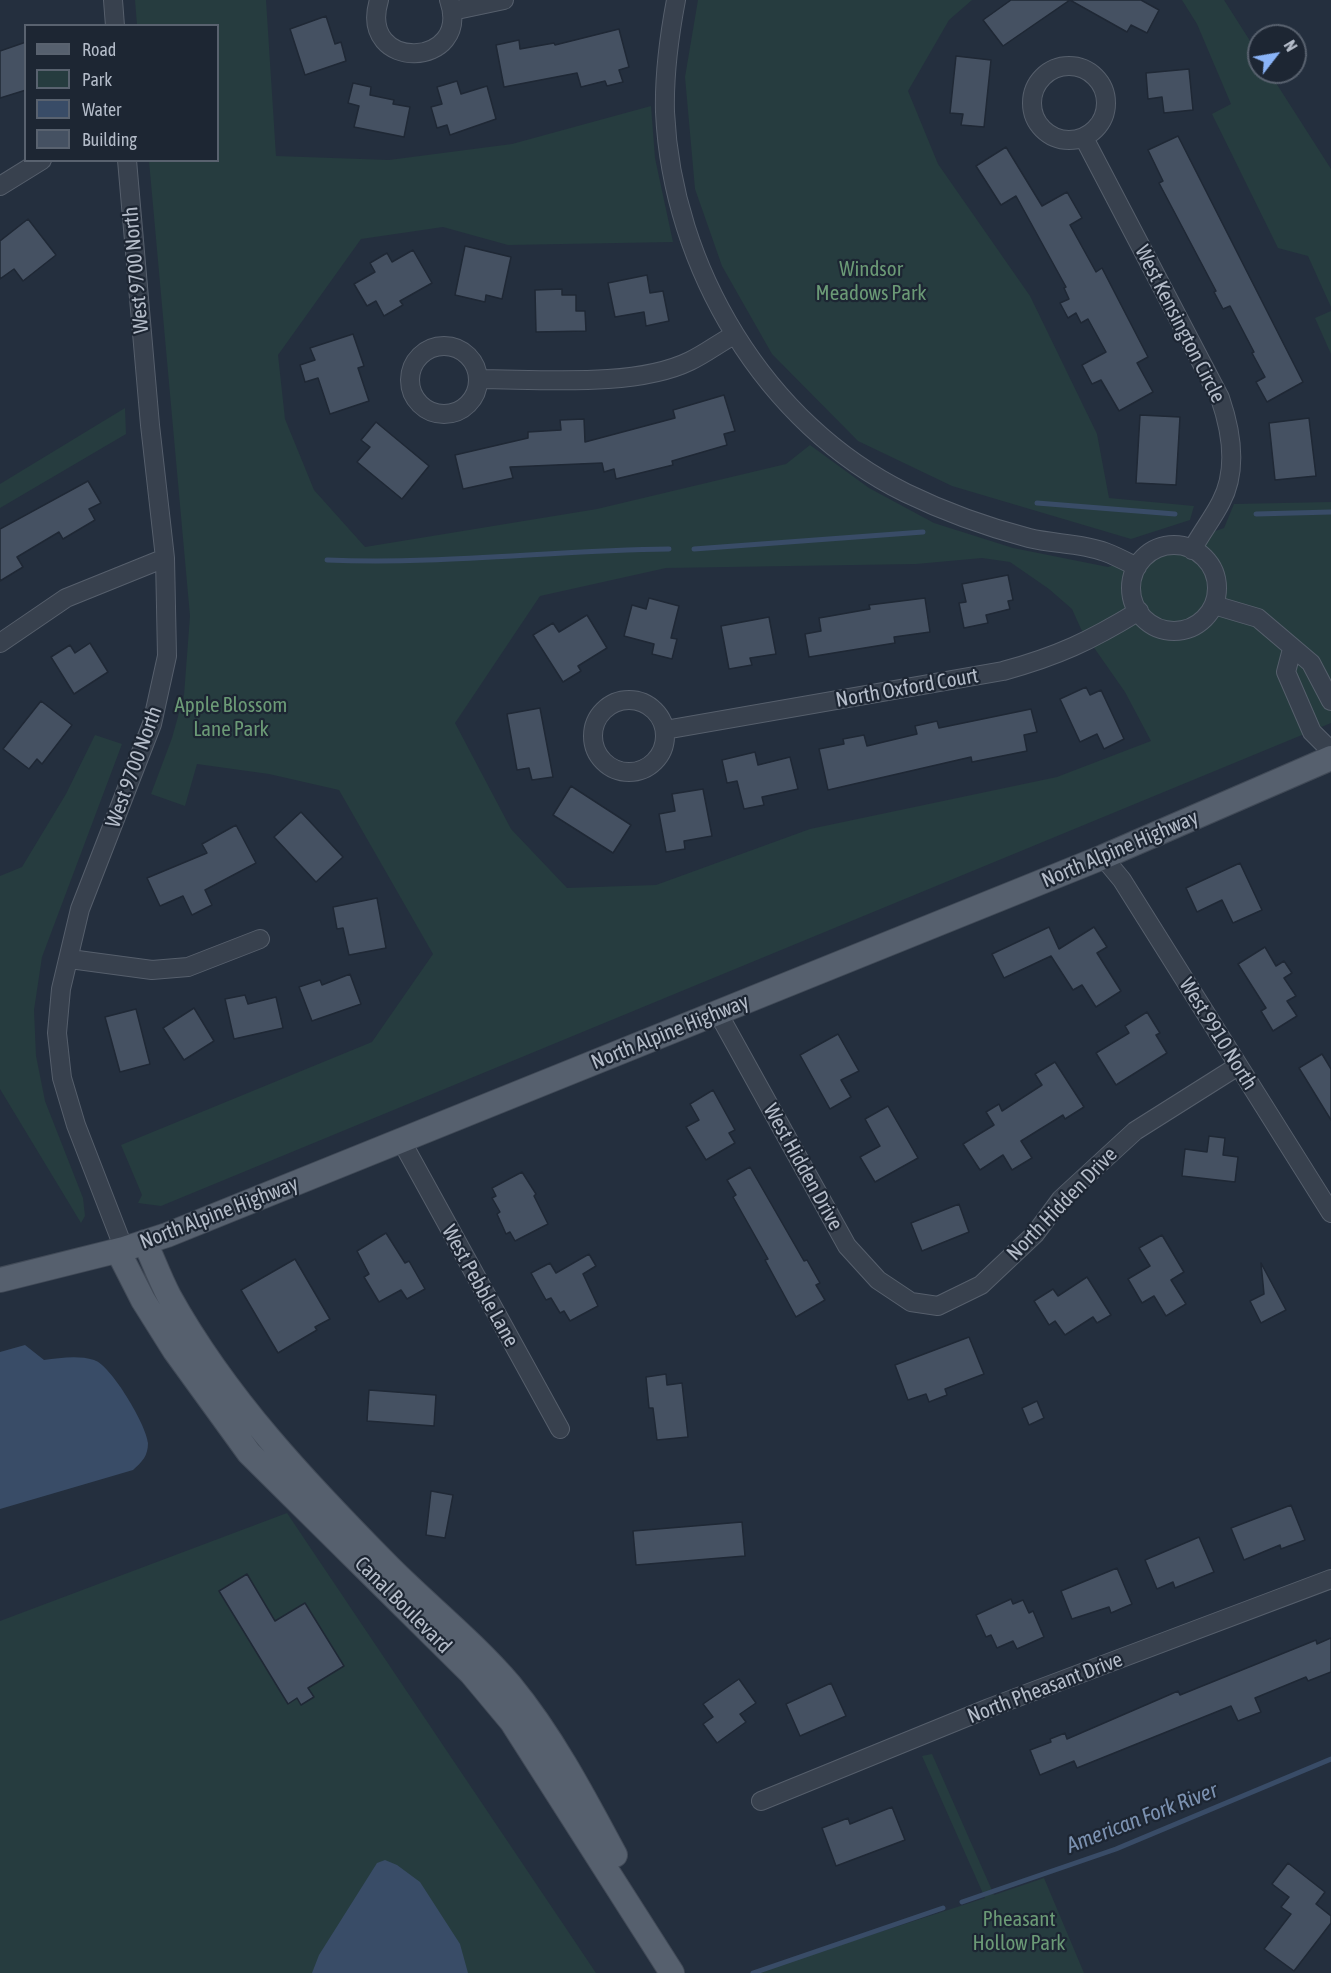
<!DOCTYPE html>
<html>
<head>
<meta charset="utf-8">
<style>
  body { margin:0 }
  #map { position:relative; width:1331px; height:1973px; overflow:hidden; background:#242f3e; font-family:"Asap Condensed",sans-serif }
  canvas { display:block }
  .legend { position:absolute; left:24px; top:24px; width:195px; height:138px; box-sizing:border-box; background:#1d2633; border:2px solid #59626f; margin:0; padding:8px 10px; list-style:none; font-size:18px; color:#b4bcc9 }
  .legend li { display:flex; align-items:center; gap:12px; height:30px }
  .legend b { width:30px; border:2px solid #59626f }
  .north { position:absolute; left:1247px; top:24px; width:60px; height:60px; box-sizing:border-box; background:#1d2633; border:2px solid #59626f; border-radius:50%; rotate:59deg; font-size:16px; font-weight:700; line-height:24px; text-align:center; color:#b4bcc9 }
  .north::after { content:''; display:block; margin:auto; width:21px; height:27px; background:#8ab4f8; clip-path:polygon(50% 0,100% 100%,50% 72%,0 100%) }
</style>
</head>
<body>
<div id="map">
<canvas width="1331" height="1973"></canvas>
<ul class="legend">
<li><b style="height:8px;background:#56606e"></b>Road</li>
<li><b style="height:16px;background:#263c3f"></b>Park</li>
<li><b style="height:16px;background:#394c67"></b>Water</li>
<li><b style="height:16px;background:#455162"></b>Building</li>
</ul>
<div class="north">N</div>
</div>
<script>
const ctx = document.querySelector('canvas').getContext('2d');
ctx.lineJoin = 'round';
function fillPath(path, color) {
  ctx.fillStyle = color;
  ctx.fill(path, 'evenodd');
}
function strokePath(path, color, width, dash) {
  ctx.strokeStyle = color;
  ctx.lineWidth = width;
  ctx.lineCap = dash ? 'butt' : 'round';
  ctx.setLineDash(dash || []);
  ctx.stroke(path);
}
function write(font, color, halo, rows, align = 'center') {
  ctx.font = font + ' "Asap Condensed",sans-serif';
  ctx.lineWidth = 4.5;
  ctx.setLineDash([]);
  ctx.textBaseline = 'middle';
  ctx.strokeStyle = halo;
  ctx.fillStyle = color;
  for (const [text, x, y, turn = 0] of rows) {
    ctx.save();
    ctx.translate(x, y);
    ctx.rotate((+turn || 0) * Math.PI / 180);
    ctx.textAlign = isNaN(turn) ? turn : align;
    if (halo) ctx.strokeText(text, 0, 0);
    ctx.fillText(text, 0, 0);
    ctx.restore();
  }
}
fillPath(new Path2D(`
  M135 0H266L276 156 389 160 512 144 651 106 655 158 673 242 508 245 443 227 361 239 278 355 285 419 314 490 365 547 597 509 786 464 810 445 869 488 934 523 1013 548 1108 567 1224 528 1234 504 1331 502V723L161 1206 138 1203 142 1195 121 1145 372 1042 433 954 339 790 269 774 197 764 185 806 151 794 172 738 184 695 190 616 149 161 218 160V26L137 25ZM982 558 1010 562 1049 589 1072 609 1081 629 1125 692 1151 741 1057 777 810 829 656 885 567 888 511 829 455 723 540 596 666 568 916 564Z
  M698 0H972L949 20 908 91 938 164 1030 296 1097 434 1109 498 1194 506 1190 520 1131 539 952 486 858 441 772 354 722 266 695 189 685 77Z
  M1182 0H1224L1259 55V72H1269L1331 169V307L1308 256 1278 248 1212 114 1231 104 1197 24Z
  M1331 311V354L1315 318Z
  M125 408 126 434 0 508V484Z
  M95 735 122 744 42 957 34 1010 36 1056 45 1101 83 1198 85 1216 81 1223 0 1089V876L22 867 66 794Z
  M287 1513 596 1973H0V1621Z
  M932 1754 994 1895 1044 1878 1084 1973H753L985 1898 922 1756Z`), '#263c3f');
fillPath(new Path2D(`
  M25 1345 44 1360C60 1358 78 1355 94 1360 111 1365 147 1426 148 1443 148 1456 142 1462 133 1470L0 1509V1352Z
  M385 1860 397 1865 420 1882 460 1944 468 1973H312L319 1955 377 1863Z`), '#394c67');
strokePath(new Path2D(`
  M1037 503 1175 514
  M1256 514 1331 512
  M694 549 923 532
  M327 560C441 565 555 550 669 549
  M962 1902 1116 1849 1331 1759
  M753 1973 943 1908`), '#394c67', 5);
const building = new Path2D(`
  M1011 0H1141L1159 10 1147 33 1131 25 1127 32 1070 0 1003 46 983 20Z
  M326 16 335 44 341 42 346 61 305 75 290 29Z
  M619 29 629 67 619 70 623 82 607 86 605 81 581 87 577 73 504 87 496 45 519 40 520 49 554 43 555 45Z
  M26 42V90L0 98V51Z
  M956 56 991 60 984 127 961 125 963 114 950 113Z
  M1189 69 1193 110 1164 113 1162 97 1148 99 1146 73Z
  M457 81 461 94 487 86 496 119 450 135 447 125 437 128 431 107 442 104 437 87Z
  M353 83 371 87 370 95 394 100 393 104 410 107 404 137 354 127 359 106 348 103Z
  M1178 136 1303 382 1267 402 1256 382 1265 377 1252 353 1254 352 1230 306 1223 309 1214 292 1216 291 1159 183 1163 181 1148 150Z
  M1006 147 1042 206 1067 192 1082 218 1070 225 1096 272 1102 268 1148 357 1137 363 1153 392 1119 411 1101 380 1092 384 1082 365 1106 352 1088 319 1081 323 1076 313 1068 318 1060 303 1069 299 1064 288 1066 287 1016 196 1001 205 976 166Z
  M28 219 56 255 23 281 14 269 0 279V241Z
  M465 246 511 257 502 299 486 295 485 302 455 295Z
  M413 250 432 283 400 301 403 305 384 316 376 301 367 306 354 284 375 272 370 263 387 253 392 262Z
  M647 275 650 293 663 291 669 321 646 326 644 312 615 317 608 283Z
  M562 289V295H576V311H585L586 331 536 332 535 290Z
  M353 334 364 366 358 368 369 401 330 414 318 378 305 382 300 365 315 360 310 348Z
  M724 395 735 431 724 434 727 445 672 461 673 465 616 479 614 469 604 472 602 463 510 467 513 478 463 489 455 455 528 438V432L561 430 560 420 584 419 585 442 675 418 673 410Z
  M1140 415 1180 417 1176 485 1136 483Z
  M1309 418 1316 476 1275 480 1269 423Z
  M376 422 429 466 402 499 357 462 370 447 361 440Z
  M88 481 101 503 89 509 95 520 63 539 59 532 17 557 23 567 0 581V529Z
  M1008 575 1013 600 1008 601 1010 609 986 615 988 623 964 628 959 603 966 602 962 584Z
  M649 598 679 606 671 638 677 639 672 659 652 654 654 644 624 636 632 605 646 609Z
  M925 598 930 632 894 637 895 643 809 657 805 634 821 631 819 618 870 609 869 605Z
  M587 615 607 648 578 666 581 671 563 682 533 635 553 623 559 632Z
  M769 617 776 654 750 658 752 665 729 669 721 626Z
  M90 643 108 672 74 694 51 657 70 645 75 653Z
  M1086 687 1090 695 1101 690 1124 739 1104 749 1097 734 1080 742 1060 699Z
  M41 701 72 725 42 764 37 759 29 769 3 749Z
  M540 708 553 777 532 780 529 768 517 770 507 714Z
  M1031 709 1037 732 1024 735 1027 751 972 762 971 757 828 790 819 749 844 744 843 739 864 735 867 746 917 734 915 726 937 721 939 728Z
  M755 752 758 765 790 757 798 789 762 797 764 805 744 809 737 781 727 783 722 760Z
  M571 786 631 825 613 853 553 815Z
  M703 789 712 836 684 841 685 849 666 852 659 814 675 811 672 794Z
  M301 812 343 857 316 882 274 837Z
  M236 825 256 863 205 890 212 905 192 915 183 896 160 906 147 878 207 853 202 844Z
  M1240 863 1262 910 1233 923 1222 900 1197 912 1186 888Z
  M377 898 386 948 349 955 343 928 337 929 333 907Z
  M1049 927 1059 949 1094 927 1107 947 1097 953 1121 991 1096 1007 1082 985 1073 990 1051 956 1004 978 992 954Z
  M1265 947 1276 966 1284 961 1292 973 1284 978 1296 996 1287 1001 1297 1016 1273 1031 1261 1011 1266 1008 1238 964Z
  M350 974 361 1004 312 1021 299 987 320 980 322 985Z
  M245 995 248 1004 276 997 283 1028 234 1039 225 999Z
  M194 1008 214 1041 184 1060 163 1028Z
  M136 1009 150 1064 120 1072 105 1017Z
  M1147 1012 1160 1033 1156 1035 1167 1053 1116 1085 1096 1053 1129 1033 1125 1026Z
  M838 1034 859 1071 841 1080 851 1097 830 1109 800 1055Z
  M1322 1054 1331 1069V1120L1299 1068Z
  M1055 1062 1084 1107 1065 1119 1063 1115 1021 1141 1032 1158 1012 1170 1003 1155 980 1170 963 1144 994 1125 986 1112 999 1104 1002 1111 1042 1085 1035 1074Z
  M713 1090 735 1130 729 1133 735 1143 706 1160 686 1127 699 1120 690 1104Z
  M888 1106 918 1158 875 1182 860 1157 880 1146 865 1119Z
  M1209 1136 1225 1138 1223 1155 1238 1157 1235 1182 1182 1176 1185 1149 1207 1152Z
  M750 1167 804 1261 807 1260 820 1283 816 1285 825 1300 796 1317 765 1260 768 1259 733 1197 736 1195 727 1180Z
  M522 1172 536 1194 534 1196 548 1224 515 1241 510 1232 506 1234 497 1214 500 1212 492 1198 496 1196 492 1188Z
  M959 1204 969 1232 922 1251 911 1223Z
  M386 1233 405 1263 409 1261 425 1289 407 1299 401 1290 379 1302 364 1277 369 1274 357 1251Z
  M1162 1235 1184 1272 1171 1280 1186 1304 1166 1316 1154 1296 1142 1303 1128 1279 1150 1266 1139 1248Z
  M589 1254 596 1266 583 1274 598 1306 570 1321 564 1311 560 1313 551 1298 546 1300 531 1273 550 1263 556 1273Z
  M295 1259 330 1319 315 1327 317 1330 278 1353 241 1290Z
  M1261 1263 1286 1310 1261 1323 1250 1301 1264 1294Z
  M1087 1277 1111 1315 1097 1323 1093 1317 1065 1335 1055 1321 1049 1325 1034 1301 1053 1289 1058 1296Z
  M969 1337 984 1374 945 1389 947 1395 929 1402 926 1394 908 1400 895 1365Z
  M666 1374 667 1385 682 1383 688 1437 657 1440 653 1408H649L646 1377Z
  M369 1390 436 1395 434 1426 367 1421Z
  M1037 1401 1044 1418 1029 1425 1022 1408Z
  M431 1491 453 1495 445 1538 426 1535Z
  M1291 1505 1305 1540 1281 1549 1280 1545 1244 1560 1231 1528Z
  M742 1522 745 1556 636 1565 633 1531Z
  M1199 1537 1214 1572 1175 1588 1173 1582 1157 1589 1145 1560Z
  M1117 1568 1132 1604 1111 1613 1109 1607 1072 1619 1061 1591Z
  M247 1574 275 1621 305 1603 344 1666 308 1688 314 1697 301 1705 297 1698 288 1704 219 1591Z
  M1011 1599 1013 1604 1023 1600 1029 1613 1033 1611 1044 1637 1017 1649 1013 1641 997 1648 991 1635 986 1637 976 1615Z
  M1331 1638V1672L1308 1681 1306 1677 1255 1698 1261 1712 1238 1721 1231 1706 1077 1768 1074 1761 1040 1775 1030 1750 1051 1742 1050 1739 1065 1733 1067 1739 1178 1691 1180 1695 1316 1640 1317 1644Z
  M739 1679 756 1703 740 1714 746 1722 717 1743 703 1724 713 1717 703 1704Z
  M831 1683 846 1716 800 1736 786 1704Z
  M892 1807 905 1840 836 1866 822 1828 848 1818 850 1824Z
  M1288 1863 1325 1892 1316 1904 1331 1916V1923L1294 1971 1264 1949 1291 1914 1281 1907 1289 1897 1272 1884Z`);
fillPath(building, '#455162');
strokePath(building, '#1f2835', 1.5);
const minor = new Path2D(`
  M113 0 115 26
  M379 0C357 73 473 69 449 0
  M676 0C669 37 664 74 665 112 672 267 765 424 906 493 945 512 987 527 1029 538 1053 544 1081 543 1105 552 1116 556 1127 562 1137 567
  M452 11 504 0
  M1032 103a37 37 0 1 1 74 0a37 37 0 1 1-74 0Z
  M1084 138 1220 398C1231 430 1238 470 1221 502 1213 518 1201 533 1192 550
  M0 186 42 160
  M410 380a34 34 0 1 1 68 0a34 34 0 1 1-68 0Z
  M478 379C539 379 635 388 690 361 705 354 719 343 734 335
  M1131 588a43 43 0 1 1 86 0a43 43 0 1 1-86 0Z
  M1214 605 1258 618 1311 663 1331 701
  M0 643 66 598 165 558
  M1292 649 1286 672 1312 732 1331 751
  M593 736a36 36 0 1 1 72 0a36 36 0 1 1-72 0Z
  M665 730 1003 671C1058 656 1090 641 1139 611
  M1103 857 1122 880 1331 1213
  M70 959 152 970 188 967 260 939
  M718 1013 847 1246 878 1280 911 1302 938 1306 981 1285 1035 1234 1061 1199 1135 1131 1238 1066
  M402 1142 560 1429
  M124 1249 76 1125 62 1078 57 1033 61 989 80 909 152 724 167 656 165 558 150 425 127 160
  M761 1801 989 1708 1331 1579`);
const major = new Path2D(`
  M145 1242C153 1260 160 1279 169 1296 226 1399 307 1484 389 1567 429 1607 473 1642 510 1685 552 1736 584 1797 615 1855
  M118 1251 143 1300 175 1351 249 1453 471 1673 512 1722 672 1973
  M0 1280 124 1249 167 1235 1103 857 1331 758`);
strokePath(minor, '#565f6c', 20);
strokePath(major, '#414a57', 26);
strokePath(minor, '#38414e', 18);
strokePath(major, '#56606e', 24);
write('21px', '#6b9a76', '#1d2633', [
  ["Windsor",871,269],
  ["Meadows Park",871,293],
  ["Apple Blossom",231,705],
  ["Lane Park",231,729],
  ["Pheasant",1019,1919],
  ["Hollow Park",1019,1943]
]);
write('21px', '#b4bcc9', '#1d2633', [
  ["West 9700 North",136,270,-95],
  ["West Kensington Circle",1180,324,63],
  ["North Oxford Court",907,688,-10],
  ["West 9700 North",134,767,-70],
  ["North Alpine Highway",1120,849,-23],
  ["North Alpine Highway",670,1032,-22],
  ["West 9910 North",1218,1034,58],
  ["West Hidden Drive",803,1167,61],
  ["North Hidden Drive",1062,1204,-46],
  ["North Alpine Highway",219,1213,-21],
  ["West Pebble Lane",480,1286,61],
  ["Canal Boulevard",403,1605,45],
  ["North Pheasant Drive",1045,1688,-21]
]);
write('italic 22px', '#7c92b1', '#1d2633', [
  ["American Fork River",1142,1818,-21]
]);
</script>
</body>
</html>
